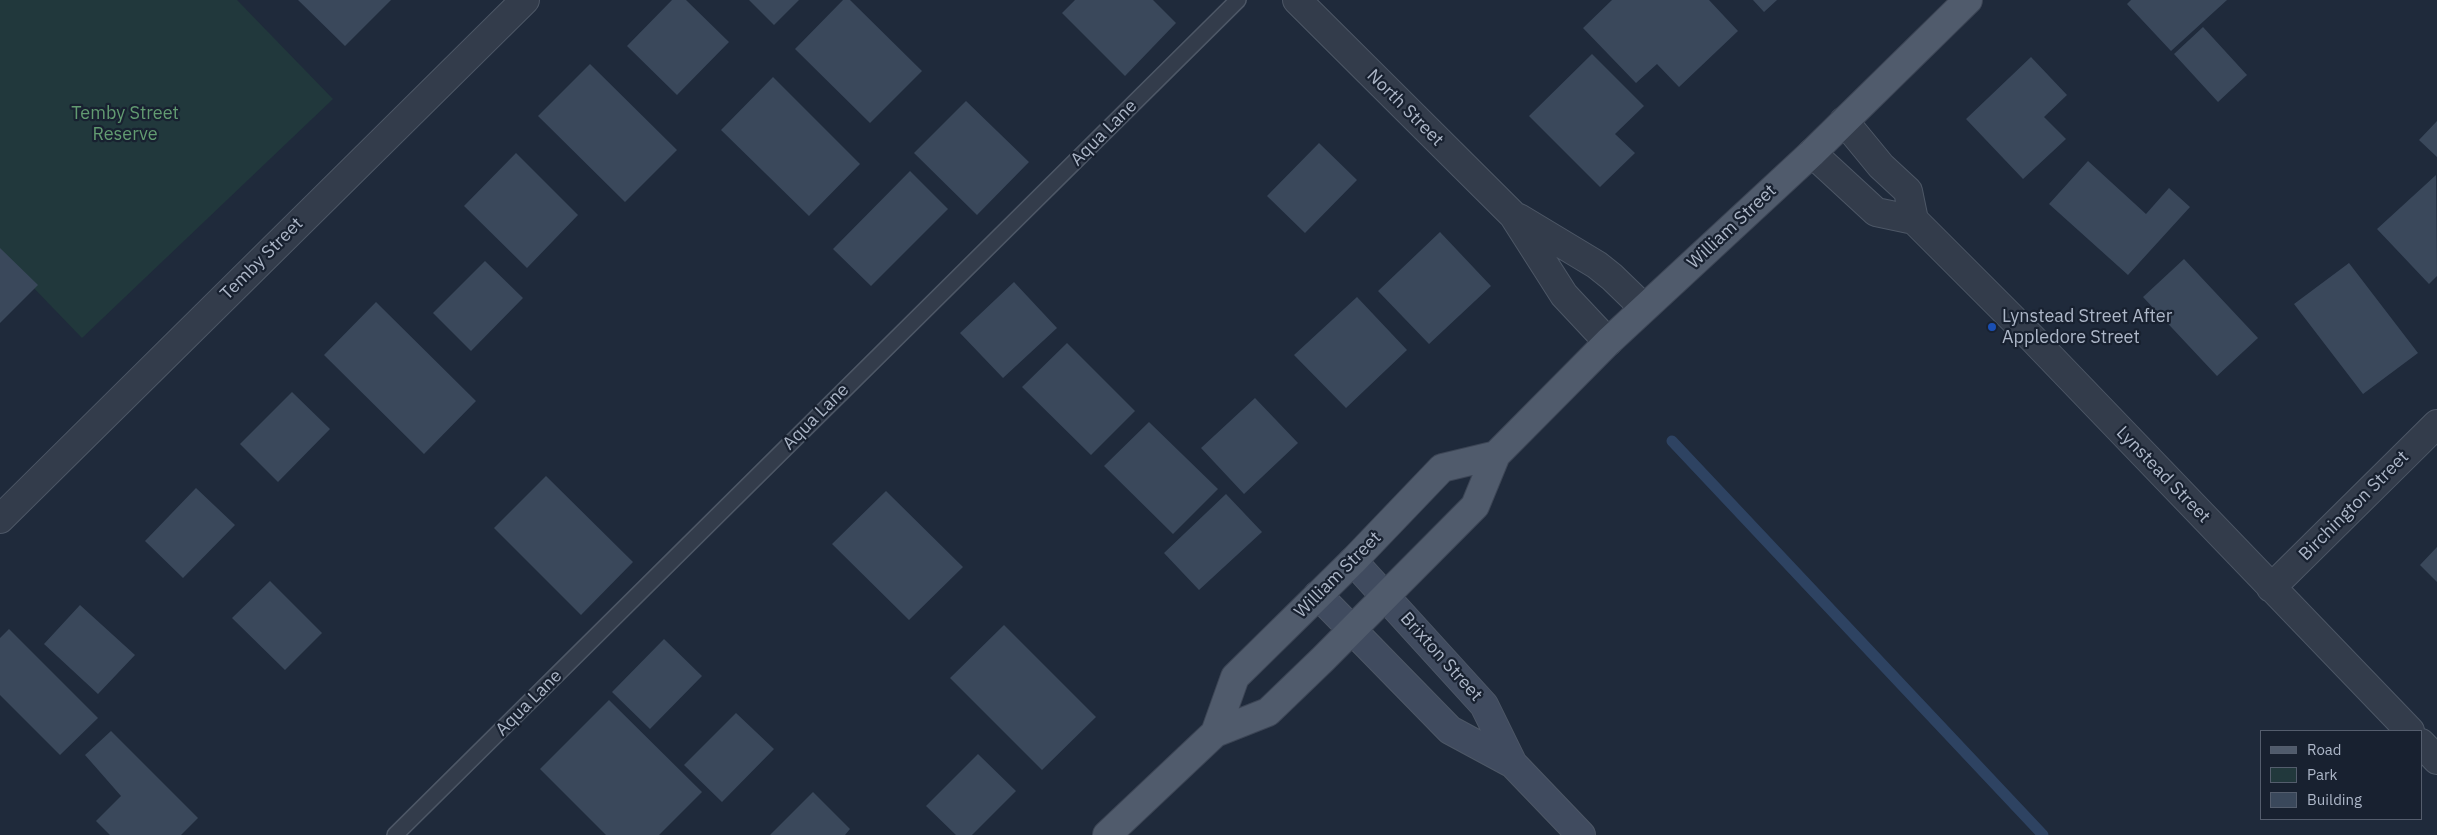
<!DOCTYPE html>
<html>
<head>
<meta charset="utf-8">
<style>
  body { margin:0 }
  #map { position:relative; width:2437px; height:835px; overflow:hidden; background:#1f2a3b; font-family:"IBM Plex Sans",sans-serif }
  canvas { display:block }
  .legend { position:absolute; left:2260px; top:730px; width:162px; height:90px; box-sizing:border-box; background:#182130; border:1px solid #545d6d; margin:0; padding:6px 9px; list-style:none; font-size:15px; color:#adb7c8 }
  .legend li { display:flex; align-items:center; gap:10px; height:25px }
  .legend b { width:25px; border:1px solid #545d6d }
</style>
</head>
<body>
<div id="map">
<canvas width="2437" height="835"></canvas>
<ul class="legend">
<li><b style="height:6px;background:#505b6c"></b>Road</li>
<li><b style="height:14px;background:#21383c"></b>Park</li>
<li><b style="height:14px;background:#3a485b"></b>Building</li>
</ul>
</div>
<script>
const ctx = document.querySelector('canvas').getContext('2d');
ctx.lineJoin = 'round';
function fillPath(path, color) {
  ctx.fillStyle = color;
  ctx.fill(path, 'evenodd');
}
function strokePath(path, color, width, dash) {
  ctx.strokeStyle = color;
  ctx.lineWidth = width;
  ctx.lineCap = dash ? 'butt' : 'round';
  ctx.setLineDash(dash || []);
  ctx.stroke(path);
}
function write(font, color, halo, rows, align = 'center') {
  ctx.font = font + ' "IBM Plex Sans",sans-serif';
  ctx.lineWidth = 4.5;
  ctx.setLineDash([]);
  ctx.textBaseline = 'middle';
  ctx.strokeStyle = halo;
  ctx.fillStyle = color;
  for (const [text, x, y, turn = 0] of rows) {
    ctx.save();
    ctx.translate(x, y);
    ctx.rotate((+turn || 0) * Math.PI / 180);
    ctx.textAlign = isNaN(turn) ? turn : align;
    if (halo) ctx.strokeText(text, 0, 0);
    ctx.fillText(text, 0, 0);
    ctx.restore();
  }
}
fillPath(new Path2D(`
  M0 0H237L333 99 82 338 0 253Z`), '#21383c');
strokePath(new Path2D(`
  M1672 441 2043 835`), '#2e4362', 11);
fillPath(new Path2D(`
  M298 0H391L345 46Z
  M672 0H686L729 42 677 95 627 46Z
  M749 0H799L774 25Z
  M843 0H850L922 71 870 123 795 49Z
  M1075 0H1153L1176 23 1125 76 1062 13Z
  M1612 0H1709L1738 31 1679 87 1657 64 1636 83 1583 28Z
  M1753 0H1777L1764 12Z
  M2131 0H2227L2171 51 2127 4Z
  M2203 27 2247 75 2218 102 2174 54Z
  M1592 54 1644 106 1615 134 1635 153 1600 187 1529 116Z
  M2031 57 2067 95 2044 117 2066 139 2023 179 1966 119Z
  M590 64 677 150 625 202 538 116Z
  M773 77 860 164 809 216 721 130Z
  M966 101 1029 162 977 215 914 153Z
  M2437 121V157L2419 140Z
  M1319 143 1357 180 1305 233 1267 196Z
  M516 153 578 215 527 268 464 206Z
  M2088 161 2146 214 2169 188 2190 207 2128 275 2049 204Z
  M910 171 948 209 871 286 833 249Z
  M2436 175 2437 276 2429 284 2377 229Z
  M1440 232 1491 286 1429 344 1378 291Z
  M0 248 38 285 0 323Z
  M2184 259 2258 338 2217 376 2143 297Z
  M485 261 523 298 471 351 433 313Z
  M2349 263 2418 353 2363 394 2294 304Z
  M1014 282 1057 328 1003 378 960 333Z
  M1357 297 1407 350 1346 408 1294 355Z
  M376 302 476 401 424 454 324 355Z
  M1067 343 1135 411 1091 455 1022 387Z
  M292 392 330 429 278 482 240 444Z
  M1255 398 1298 443 1244 494 1201 448Z
  M1149 422 1218 489 1173 534 1104 466Z
  M546 476 633 562 581 615 494 528Z
  M196 488 235 525 183 578 145 541Z
  M886 491 963 567 909 620 832 544Z
  M1226 494 1262 532 1199 590 1164 553Z
  M2437 547V582L2420 565Z
  M270 581 322 633 285 670 232 618Z
  M80 605 135 655 98 694 44 644Z
  M1004 625 1096 717 1042 770 950 678Z
  M9 629 98 718 60 755 0 695V638Z
  M664 639 702 676 650 729 612 692Z
  M609 700 702 792 659 835H606L540 769Z
  M736 713 774 749 722 802 684 765Z
  M111 731 198 818 181 835H110L96 821 121 796 85 755Z
  M978 754 1016 791 972 835H956L926 806Z
  M813 792 850 829 845 835H770Z`), '#3a485b');
const service = new Path2D(`
  M395 835 1238 0`);
const minor = new Path2D(`
  M1297 0 1513 215 1564 295 1608 342
  M1844 121 1881 166 1908 191 1914 220
  M1812 153 1876 212 1914 220 2032 338 2410 731
  M1519 218 1597 265 1612 277 1644 308
  M0 519 525 0
  M2271 588 2437 424
  M2421 743 2437 760`);
const secondary = new Path2D(`
  M1353 561 1484 705 1513 764 1581 835
  M1318 595 1450 730 1513 764`);
const primary = new Path2D(`
  M1215 733 1235 677 1353 561 1442 468 1496 455
  M1107 835 1215 733 1268 712 1323 659 1475 506 1496 455 1608 342 1812 153 1968 0`);
strokePath(service, '#4d5766', 18);
strokePath(minor, '#4d5766', 30);
strokePath(secondary, '#4d5766', 30);
strokePath(primary, '#3c4555', 30);
strokePath(service, '#333c4b', 15);
strokePath(minor, '#333c4b', 28);
strokePath(secondary, '#404b5f', 28);
strokePath(primary, '#505b6c', 28);
for (const [x, y, r, color] of [
  [1992,327,5,"#1a4fb4"]
]) {
  const dot = new Path2D();
  dot.arc(x, y, r, 0, 2 * Math.PI);
  ctx.fillStyle = color;
  ctx.fill(dot);
  strokePath(dot, '#182130', 2);
}
write('18px', '#adb7c8', '#182130', [
  ["North Street",1405,108,45],
  ["Aqua Lane",1104,133,-45],
  ["William Street",1732,227,-43],
  ["Temby Street",262,259,-45],
  ["Aqua Lane",816,417,-45],
  ["Lynstead Street",2163,475,46],
  ["Birchington Street",2354,506,-45],
  ["William Street",1338,575,-45],
  ["Brixton Street",1441,657,48],
  ["Aqua Lane",529,703,-45]
]);
write('18px', '#629b71', '#182130', [
  ["Temby Street",125,114],
  ["Reserve",125,135]
]);
write('18px', '#adb7c8', '#182130', [
  ["Lynstead Street After",2002,317],
  ["Appledore Street",2002,338]
], 'left');
</script>
</body>
</html>
